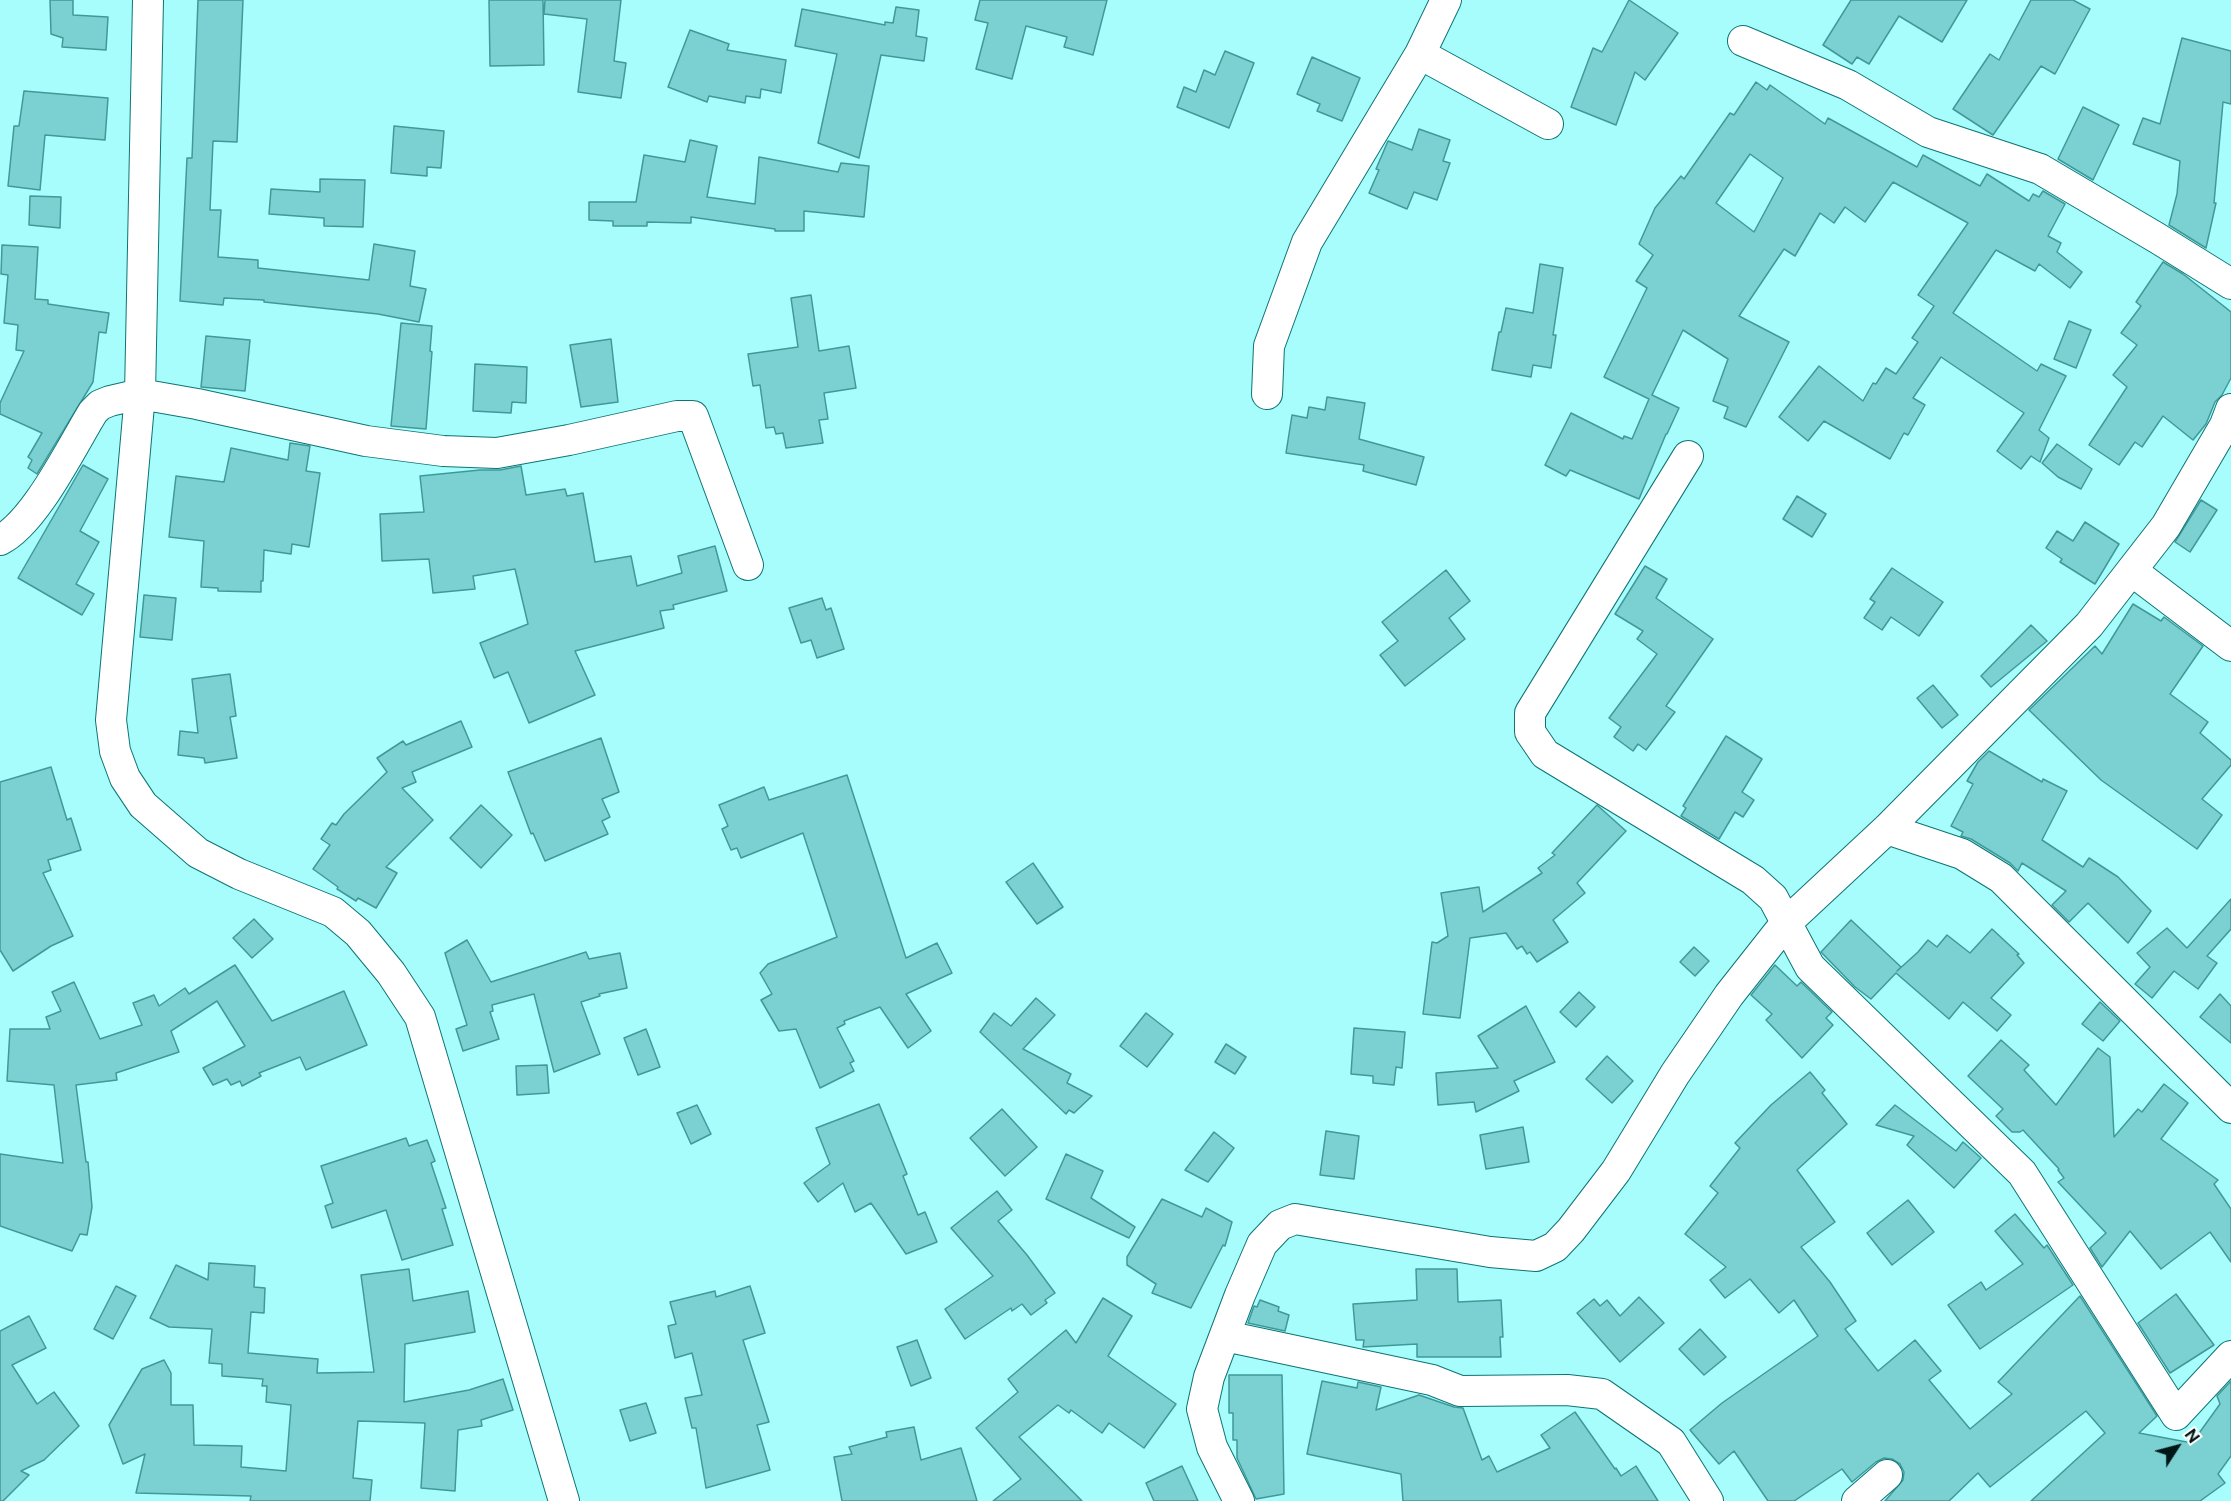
<!DOCTYPE html>
<html>
<head>
<meta charset="utf-8">
<style>
  body { margin:0 }
  #map { position:relative; width:2231px; height:1501px; overflow:hidden; background:#a6fdfc; font-family:"Public Sans",sans-serif }
  canvas { display:block }
  .north { position:absolute; left:2147px; top:1417px; width:60px; height:60px; -webkit-text-stroke:4px #fff; paint-order:stroke; rotate:54deg; font-size:16px; font-weight:700; line-height:24px; text-align:center; color:#001717 }
  .north::after { content:''; display:block; margin:auto; width:21px; height:27px; background:#001717; clip-path:polygon(50% 0,100% 100%,50% 72%,0 100%) }
</style>
</head>
<body>
<div id="map">
<canvas width="2231" height="1501"></canvas>
<div class="north">N</div>
</div>
<script>
const ctx = document.querySelector('canvas').getContext('2d');
ctx.lineJoin = 'round';
function fillPath(path, color) {
  ctx.fillStyle = color;
  ctx.fill(path, 'evenodd');
}
function strokePath(path, color, width, dash) {
  ctx.strokeStyle = color;
  ctx.lineWidth = width;
  ctx.lineCap = dash ? 'butt' : 'round';
  ctx.setLineDash(dash || []);
  ctx.stroke(path);
}
const building = new Path2D(`
  M50 0H73V15L108 17 106 50 62 47 63 38 51 34Z
  M198 0H243L237 142 213 141 210 210H221L218 257 258 260V268L369 280 374 244 415 251 410 286 426 289 419 322 378 314 264 302V300L224 298 223 305 180 301 187 158H192Z
  M489 0H543L544 65 490 66Z
  M545 0H621L614 61 626 63 621 98 578 92 587 19 544 14Z
  M980 0H1107L1093 55 1064 47 1067 37 1026 26 1012 79 976 69 988 23 975 20Z
  M1629 0 1678 33 1645 80 1635 72 1616 125 1571 107 1593 48 1602 52Z
  M1851 0H1967L1942 42 1899 16 1869 64 1857 57 1852 64 1823 45Z
  M2031 0H2073L2090 9 2055 74 2041 66 1993 135 1953 109 1990 54 1999 60Z
  M896 7 919 10 916 36 927 38 924 61 881 55 859 158 818 143 837 54 795 46 802 9 885 25V22L893 23Z
  M690 30 729 44 727 50 786 60 781 93 761 89 760 98 746 96 745 103 709 96 707 102 668 87Z
  M2182 38 2231 51V104L2223 102 2214 203H2216L2206 248 2169 225 2177 194 2180 161 2133 144 2143 118 2160 124Z
  M1225 51 1254 63 1229 128 1177 107 1184 87 1196 92 1204 70 1215 75Z
  M1312 57 1360 78 1342 121 1317 111 1320 104 1297 94Z
  M1756 82 1767 90 1770 85 1825 124 1828 118 1917 167 1923 155 1980 186 1987 174 2029 201 2033 194 2039 197 2043 191 2065 204 2048 236 2061 243 2057 252 2082 272 2070 288 2039 264 2035 271 1996 250 1953 313 2037 371 2041 364 2066 376 2039 430 2049 438 2040 462 2031 456 2021 469 1997 451 2024 413 1941 357 1913 398 1925 405 1908 435 1904 433 1890 459 1824 421 1808 441 1779 417 1819 366 1863 401 1873 383 1876 384 1886 368 1896 374 1918 342 1912 338 1934 306 1918 295 1968 223 1893 182 1865 222 1845 207 1834 223 1820 213 1795 256 1784 249 1739 316 1789 342 1746 427 1724 418 1728 407 1713 401 1728 359 1683 330 1652 395 1679 408 1667 434H1666L1639 499 1570 470 1566 476 1545 465 1571 413 1623 439 1624 436 1632 439 1649 399 1604 377 1647 288 1636 281 1653 255 1639 244 1655 208 1681 176 1684 179 1730 113 1734 115ZM1750 154 1783 178 1754 232 1716 203Z
  M24 91 108 98 105 140 45 135 40 190 8 186 14 126H19Z
  M2083 107 2119 125 2093 180 2058 159Z
  M394 126 444 131 441 168 427 167V176L391 173Z
  M1419 129 1450 140 1443 161 1450 163 1437 200 1414 192 1407 209 1369 193 1379 170 1376 169 1388 141 1412 150Z
  M690 140 717 146 707 197 755 204 759 157 838 172 841 163 869 166 864 217 804 211V231H775V229L691 217V223L647 222V226H613V221L589 220V202H636L644 155 685 162Z
  M320 179 365 180 363 227 324 226V218L269 214 271 189 320 192Z
  M30 196 61 197 60 228 29 225Z
  M2 245 38 247 35 299 48 300V304L109 313 106 333 99 332 93 382 37 474 28 468 32 460 28 457 42 433 0 414V403L24 351 16 350 18 325 4 323 8 275 1 274Z
  M2163 262 2183 274 2231 312V378L2222 395 2215 402 2206 424 2193 440 2163 416 2142 447 2135 442 2119 465 2089 445 2127 387 2113 375 2137 345 2121 333 2141 306 2136 302Z
  M1540 264 1563 268 1553 335H1556L1551 368 1533 365 1531 377 1492 370 1499 332H1501L1506 308 1533 313Z
  M811 295 819 351 849 346 856 388 824 393 828 419 819 420 823 443 786 448 783 433 776 434 774 427 766 428 760 385 753 386 748 354 798 347 791 298Z
  M2069 321 2091 330 2076 368 2054 359Z
  M401 323 432 326 430 351 432 352 426 429 391 426Z
  M206 336 250 340 245 391 201 387Z
  M611 339 618 402 581 407 570 345Z
  M475 364 527 367 526 403 512 402 511 413 473 411Z
  M1327 397 1365 403 1359 439 1424 457 1416 485 1363 471 1364 465 1286 453 1292 415 1307 418 1309 407 1325 410Z
  M290 443 310 446 306 471 320 473 309 547 292 544 291 554 264 550 263 581H261V592L218 591V588L201 587 204 541 169 537 176 476 224 482 231 448 288 460Z
  M2057 444 2092 469 2081 489 2058 477 2042 463Z
  M83 465 108 479 80 531 99 542 76 584 94 594 82 615 18 578Z
  M521 466 526 495 565 489 567 496 583 493 595 562 631 556 637 586 682 573 678 556 715 546 727 591 673 605 674 609 660 611 664 628 575 651 595 695 529 723 508 672 494 678 480 643 528 624 515 569 473 576 475 589 433 593 429 559 382 561 380 514 424 512 420 476 480 470H500Z
  M1797 496 1826 514 1812 537 1783 519Z
  M2201 500 2217 510 2190 552 2175 542Z
  M2085 522 2119 544 2095 584 2060 562 2062 559 2046 548 2057 531 2073 541Z
  M1645 566 1667 579 1656 598 1713 639 1666 706 1675 712 1646 750 1638 744 1633 751 1614 737 1621 727 1609 718 1657 654 1637 639 1643 631 1615 614Z
  M1892 568 1943 602 1919 636 1891 617 1882 630 1864 618 1875 602 1870 599Z
  M1446 570 1470 601 1449 618 1465 639 1405 686 1380 655 1398 641 1382 622Z
  M144 595 176 598 172 640 140 637Z
  M822 598 826 610 831 608 844 649 817 658 811 640 801 643 789 608Z
  M2133 604 2161 621 2164 617 2203 646 2170 694 2208 722 2200 733 2231 760V765L2202 799 2222 815 2197 849 2101 780 2029 710 2095 646 2102 654Z
  M2031 625 2047 641 1991 687 1981 676Z
  M230 674 236 716 230 717 237 758 205 763 204 758 178 755 180 731 198 733 192 679Z
  M1933 685 1958 715 1942 728 1917 698Z
  M461 721 472 747 412 772 416 782 402 788 433 820 386 867 397 873 376 908 358 898 356 901 337 889 338 887 313 869 330 845 321 839 332 823 336 825 344 814 387 772 377 758 403 741 406 745Z
  M1726 736 1762 759 1742 792 1754 800 1743 817 1735 812 1719 839 1681 816 1686 808 1683 806Z
  M601 738 619 792 602 799 610 817 602 821 608 834 545 861 533 833 531 834 508 772Z
  M1989 751 2042 782 2043 779 2067 791 2042 840 2083 867 2089 858 2118 877 2151 911 2128 943 2088 903 2069 922 2052 905 2066 891 2022 863 2018 871 2010 863 1971 839 1961 836 1963 832 1951 826 1973 784 1967 781 1978 762Z
  M51 767 67 820 71 818 81 850 48 860 51 870 43 873 73 936 51 946 13 971 0 950V782Z
  M847 775 906 958 937 943 952 973 906 994 931 1031 908 1048 880 1007 844 1021 845 1024 837 1028 854 1061 850 1063 854 1071 820 1088 796 1029 779 1031 761 1000 772 994 760 973 768 964 837 937 803 833 741 858 737 848 731 850 722 829 728 826 719 805 764 787 769 800Z
  M481 805 512 835 481 868 450 838Z
  M1597 805 1626 831 1577 883 1585 893 1553 920 1568 942 1537 962 1530 952 1527 954 1522 946 1517 949 1506 933 1470 938 1460 1018 1423 1014 1432 942 1437 943 1448 936 1441 893 1479 887 1483 912 1542 873 1538 868 1555 855 1552 853Z
  M1033 863 1063 907 1037 924 1006 882Z
  M2231 899V929L2207 956 2217 963 2198 989 2174 971 2152 998 2135 984 2150 967 2137 953 2167 928 2187 948Z
  M254 919 273 939 252 958 233 938Z
  M1851 920 1901 967 1897 971 1918 952 1928 940 1937 947 1947 935 1970 953 1992 929 2019 954 2017 955 2024 963 1991 998 2011 1015 1997 1031 1963 1002 1949 1019 1896 973 1871 999 1855 987 1821 952Z
  M467 940 491 982 586 952 589 959 620 953 627 988 599 994 600 996 581 1002 600 1054 554 1072 534 994 492 1005 493 1011 490 1012 499 1039 463 1051 456 1029 467 1025 445 953Z
  M1694 947 1709 961 1695 976 1680 962Z
  M235 965 272 1021 344 991 367 1045 306 1070 300 1057 259 1073 261 1076 242 1086 240 1081 231 1085 227 1079 213 1085 203 1068 245 1046 217 1001 171 1031 179 1052 116 1073 117 1080 76 1085 86 1162H88L92 1207 87 1235 80 1234 72 1251 0 1226V1154L63 1163 54 1085 7 1081 10 1029H50L46 1017 61 1011 52 992 74 982 100 1039 142 1025 133 1003 154 995 159 1006 185 988 189 994Z
  M1775 965 1797 986 1801 982 1832 1012 1826 1018 1833 1025 1802 1058 1766 1020 1772 1014 1751 995Z
  M1579 992 1595 1007 1576 1027 1560 1012Z
  M2220 994 2231 1006V1043L2200 1017Z
  M1036 998 1055 1015 1023 1049 1071 1074 1067 1083 1092 1096 1074 1113 1069 1110 1066 1114 980 1032 994 1013 1011 1026Z
  M2100 1002 2120 1021 2103 1041 2082 1024Z
  M1526 1006 1555 1062 1514 1081 1519 1091 1476 1112 1474 1102 1438 1105 1436 1073 1498 1068 1478 1036Z
  M1146 1013 1173 1034 1147 1067 1120 1046Z
  M1354 1028 1405 1032 1402 1068 1396 1067 1394 1085 1373 1083V1076L1351 1074Z
  M646 1029 660 1067 638 1075 624 1038Z
  M2001 1040 2029 1065 2024 1070 2056 1105 2098 1048 2110 1057 2114 1137 2138 1109 2142 1112 2164 1084 2188 1103 2161 1139 2218 1180 2214 1184 2231 1209V1262L2210 1232 2161 1269 2130 1231 2102 1267 2090 1248 2106 1233 2058 1182 2064 1178 2058 1170 2059 1169 2023 1130 2020 1132H2012L1996 1116 2003 1109 1968 1076Z
  M1226 1044 1246 1057 1235 1074 1215 1062Z
  M1607 1056 1633 1081 1612 1103 1586 1079Z
  M547 1065 549 1093 517 1095 516 1066Z
  M1810 1072 1825 1090 1822 1093 1847 1124 1797 1170 1835 1222 1801 1247 1830 1282 1856 1321 1845 1329 1878 1371 1915 1340 1941 1371 1929 1380 1970 1429 2012 1394 1998 1382 2080 1296 2157 1416 2139 1433 2192 1443 2220 1404 2217 1396 2231 1381V1456L2218 1474 2225 1483 2200 1501H2031L2105 1433 2086 1411 1990 1487 1978 1473 1949 1501H1885L1903 1480 1904 1472 1900 1464 1892 1459 1884 1458 1876 1462 1852 1482 1842 1469 1794 1501H1768L1734 1451 1719 1464 1690 1430 1722 1403 1818 1336 1794 1300 1779 1313 1750 1279 1725 1298 1710 1280 1726 1267 1685 1234 1718 1193 1710 1186 1740 1148 1735 1143 1771 1105Z
  M879 1104 907 1174 903 1176 918 1215 925 1212 937 1242 906 1254 871 1203 855 1212 843 1183 818 1202 804 1183 830 1164 816 1128Z
  M697 1105 711 1134 691 1144 677 1113Z
  M1895 1105 1956 1151 1963 1142 1981 1158 1954 1188 1907 1145 1914 1136 1876 1125Z
  M1002 1109 1037 1147 1005 1176 970 1138Z
  M1523 1127 1529 1162 1486 1169 1480 1135Z
  M1326 1131 1359 1136 1354 1179 1320 1175Z
  M1214 1132 1234 1148 1208 1182 1185 1170Z
  M406 1138 409 1146 427 1140 435 1161 431 1163 446 1208 442 1209 453 1245 402 1260 386 1210 332 1228 325 1206 333 1203 321 1166Z
  M1066 1154 1103 1171 1091 1198 1135 1227 1129 1238 1046 1199Z
  M997 1191 1012 1210 998 1221 1027 1255 1055 1293 1045 1300 1047 1303 1031 1315 1022 1304 1012 1311 1011 1308 965 1339 945 1309 993 1276 951 1228Z
  M1162 1199 1202 1217 1206 1208 1232 1222 1225 1246 1223 1245 1191 1308 1152 1293 1156 1284 1127 1265V1257Z
  M1908 1200 1934 1232 1892 1265 1867 1233Z
  M2015 1214 2044 1248 2047 1245 2073 1285 1980 1349 1948 1305 1981 1282 1986 1290 2023 1264 1995 1231Z
  M209 1263 255 1266 254 1287 265 1288 264 1313 251 1312 248 1353 318 1359 317 1373 374 1372 361 1275 409 1269 413 1301 468 1291 475 1332 405 1344 404 1402 469 1390 503 1379 513 1410 481 1420 482 1426 458 1430 455 1491 421 1488 425 1423 358 1421 353 1478 372 1480 370 1501H250L251 1496 136 1493 145 1454 123 1464 109 1425 142 1369 164 1360 171 1373V1405H193L194 1445 242 1446 241 1467 286 1471 291 1405 266 1402 267 1386H262L263 1379 222 1376V1364L209 1363 212 1329 169 1327 150 1318 176 1265 208 1280Z
  M1416 1269H1457L1458 1302 1501 1300 1503 1337H1500L1501 1357H1417V1344L1363 1347 1364 1340H1356L1353 1304 1417 1300Z
  M116 1286 136 1296 113 1339 94 1329Z
  M750 1286 765 1333 743 1340 769 1422 757 1425 770 1470 706 1488 696 1428H692L685 1398 702 1395 692 1353 675 1358 668 1326 676 1324 670 1302 715 1291 716 1297Z
  M2176 1294 2214 1345 2170 1373 2138 1323Z
  M1639 1297 1664 1323 1620 1362 1577 1313 1594 1299 1600 1306 1607 1300 1620 1316Z
  M1103 1298 1132 1316 1108 1356 1176 1404 1144 1448 1109 1423 1102 1433 1071 1410 1069 1413 1058 1405 1019 1437 1082 1501H993L1021 1479 976 1428 1018 1392 1008 1379 1066 1330 1076 1343Z
  M1260 1300 1279 1307 1278 1311 1289 1315 1285 1331 1248 1323 1254 1306 1257 1307Z
  M29 1316 46 1348 12 1365 37 1404 54 1392 79 1426 44 1460 21 1471 29 1475 3 1501H0V1331Z
  M1700 1329 1726 1357 1704 1375 1679 1349Z
  M917 1340 931 1378 911 1386 897 1347Z
  M1229 1375H1282L1284 1494 1256 1499 1237 1458V1440H1233V1413H1229Z
  M1322 1381 1357 1388 1358 1382 1381 1387 1376 1410 1419 1395 1454 1407 1463 1408 1482 1460 1489 1456 1497 1472 1550 1448 1541 1435 1575 1412 1615 1469 1616 1468 1621 1476 1636 1466 1658 1501H1403L1401 1474 1307 1454Z
  M646 1403 656 1433 630 1441 620 1410Z
  M914 1427 921 1460 961 1448 977 1501H842L834 1457 852 1454 849 1447 887 1437 886 1432Z
  M1182 1466 1198 1501H1154L1146 1483Z`);
fillPath(building, '#7bd1d1');
strokePath(building, '#409999', 1.5);
const street = new Path2D(`
  M148 0 140 394 111 720 115 751 125 778 143 805 198 853 239 874 333 912 358 933 391 973 420 1017 564 1501
  M1446 0 1420 54 1548 124
  M1743 41 1848 85 1928 132 2040 169 2157 238 2231 284
  M1267 394 1269 346 1307 242 1420 54
  M1688 456 1530 713V732L1545 754 1753 880 1773 898 1810 967 2022 1173 2176 1415 2231 1356
  M0 540C35 523 72 446 93 412L100 405 110 401 140 394 197 404 366 441 443 451 497 453 569 440 677 416H693L748 565
  M2132 571 2231 646
  M1887 829 1962 854 2001 878 2231 1108
  M1225 1336 1432 1380 1460 1391 1567 1390 1602 1394 1671 1442 1708 1501
  M1239 1501 1212 1447 1202 1409 1209 1377 1240 1295 1262 1244 1280 1225 1295 1219 1490 1252 1536 1256 1555 1247 1571 1230 1616 1171 1675 1074 1729 995 1785 924 1887 829 2089 625 2166 526 2225 425 2231 409
  M1857 1501 1887 1475`);
strokePath(street, '#0e7475', 32);
strokePath(street, '#fff', 30);
</script>
</body>
</html>
